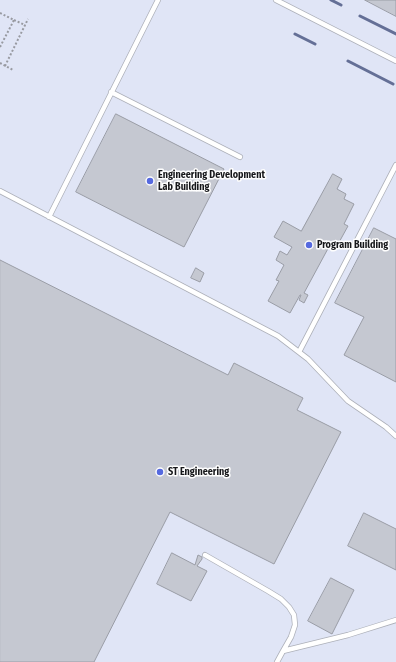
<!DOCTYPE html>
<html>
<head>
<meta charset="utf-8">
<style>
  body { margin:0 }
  canvas { display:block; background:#eef1fb }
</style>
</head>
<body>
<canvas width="396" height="662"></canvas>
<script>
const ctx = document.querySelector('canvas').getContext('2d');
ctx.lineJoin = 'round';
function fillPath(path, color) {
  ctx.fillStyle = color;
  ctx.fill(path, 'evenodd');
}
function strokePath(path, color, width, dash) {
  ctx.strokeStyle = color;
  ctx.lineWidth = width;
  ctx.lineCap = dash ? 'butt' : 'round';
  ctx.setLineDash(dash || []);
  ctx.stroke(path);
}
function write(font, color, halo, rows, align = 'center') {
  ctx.font = font + ' "Fira Sans Condensed",sans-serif';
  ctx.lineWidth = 3;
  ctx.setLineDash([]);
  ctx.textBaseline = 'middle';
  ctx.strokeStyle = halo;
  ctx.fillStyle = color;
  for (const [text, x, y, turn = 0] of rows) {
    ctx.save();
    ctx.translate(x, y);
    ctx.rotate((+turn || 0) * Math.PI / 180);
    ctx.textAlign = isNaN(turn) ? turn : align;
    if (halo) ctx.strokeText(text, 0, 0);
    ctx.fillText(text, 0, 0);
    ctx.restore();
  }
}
fillPath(new Path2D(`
  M0 0H396V662H0Z`), '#e0e5f6');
strokePath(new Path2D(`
  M331 0 341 5
  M360 16 396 34
  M295 34 315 44
  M348 61 393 84`), '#646f96', 3);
const building = new Path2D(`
  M365 0H396V16Z
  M116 114 224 169 184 247 76 192Z
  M333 174 342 179 337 189 346 194 344 199 354 204 344 224 348 226 337 246 331 243 304 293 308 295 304 303 299 300 301 295H300L290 313 268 301 279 281 276 280 284 265 276 260 280 251 287 255 292 247 274 237 283 221 301 231Z
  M374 228 396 239V382L344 355 364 317 335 303Z
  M0 260 228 375 234 363 303 398 297 410 341 432 274 564 170 512 94 662H0Z
  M196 268 204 273 200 282 191 278Z
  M364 513 396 529V570L348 546Z
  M172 553 195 565 198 555 202 557V559L197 566 207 571 191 601 157 584Z
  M331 578 354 590 332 634 308 621Z`);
fillPath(building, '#c5c8d1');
strokePath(building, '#9a9da6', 1);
const lane = new Path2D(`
  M276 0 396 61
  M111 92 240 157
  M0 191 278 336 308 359 348 401 386 427 396 436
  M49 217 158 0
  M299 352 396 165
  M205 555 268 591 281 599 289 607 294 615 295 625 291 637 283 651
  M277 662 283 651 348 635 396 620`);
strokePath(lane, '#adb0b9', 6);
strokePath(new Path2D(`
  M0 13 14 20 0 47
  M14 20 25 25
  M0 63 13 70
  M5 66 28 19`), '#989aa1', 2, [2, 2]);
strokePath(lane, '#fff', 4.5);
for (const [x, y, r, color] of [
  [150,181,4,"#5569df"],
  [309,245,4,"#5569df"],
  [160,472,4,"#5569df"]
]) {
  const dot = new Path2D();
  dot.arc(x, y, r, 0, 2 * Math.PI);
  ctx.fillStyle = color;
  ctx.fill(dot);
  strokePath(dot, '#fefefe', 1.5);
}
write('bold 10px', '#16171a', '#fefefe', [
  ["Engineering Development",158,175],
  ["Lab Building",158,187],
  ["Program Building",317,245],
  ["ST Engineering",168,472]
], 'left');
</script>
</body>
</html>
